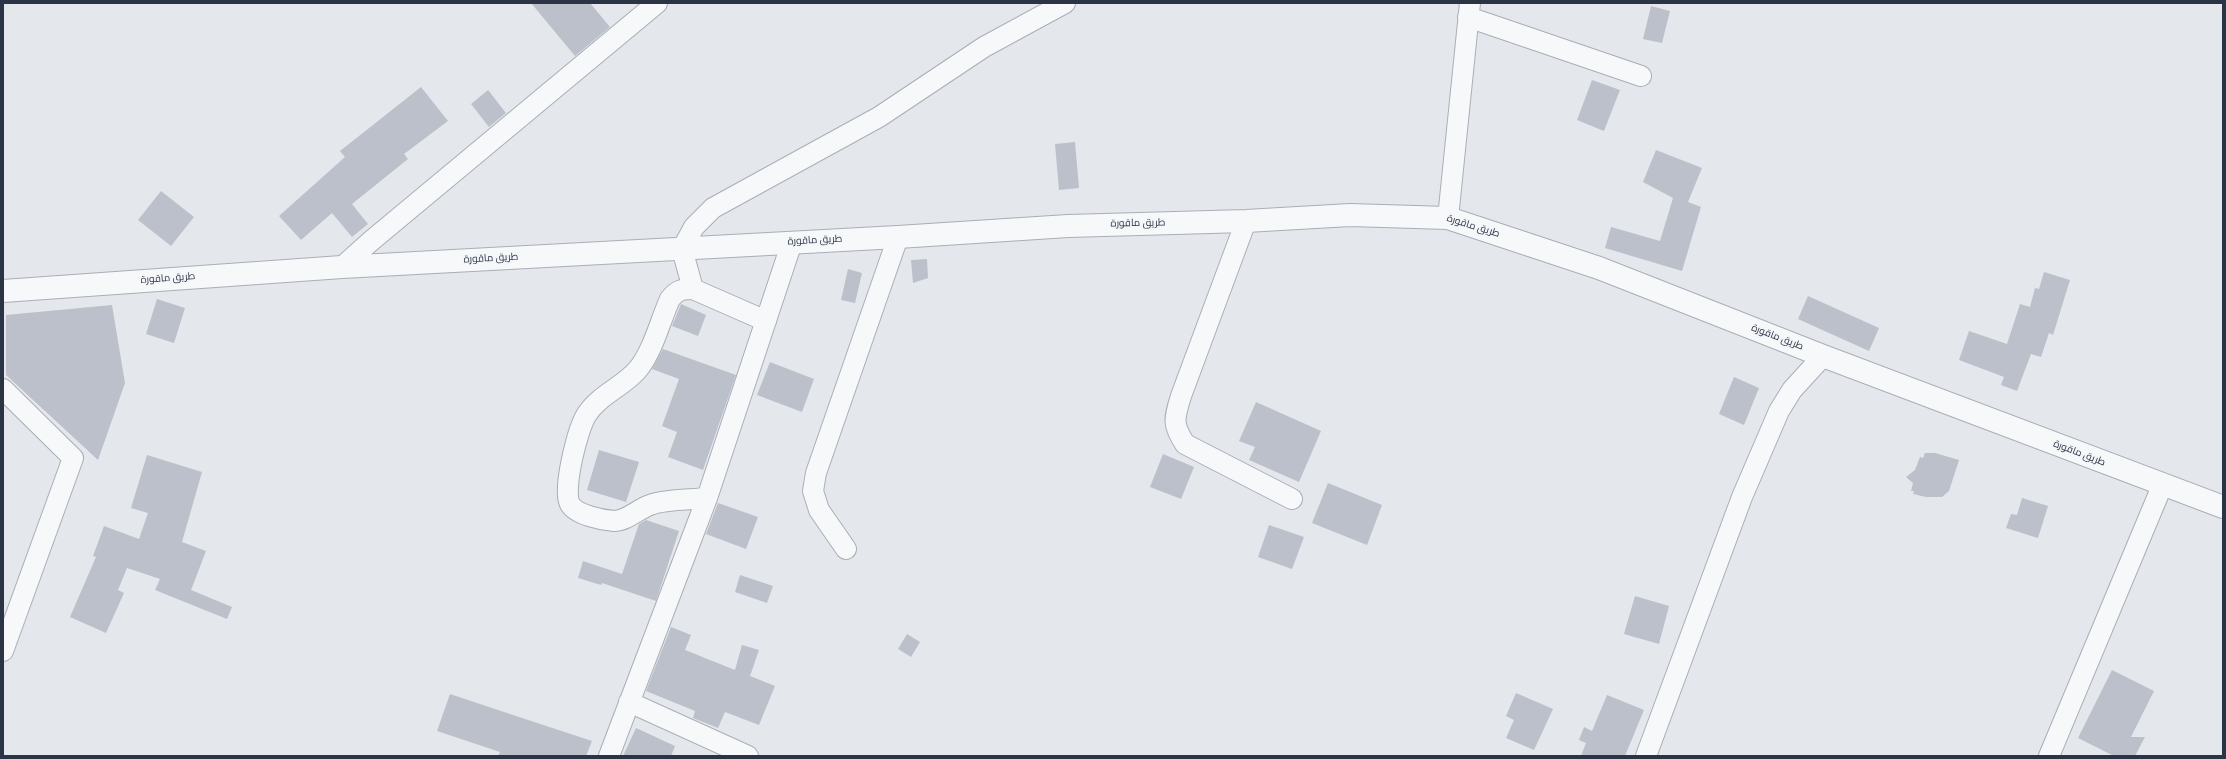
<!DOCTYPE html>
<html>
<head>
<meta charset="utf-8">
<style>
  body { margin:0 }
  #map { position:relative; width:2226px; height:759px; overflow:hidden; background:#e4e7ec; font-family:Overpass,sans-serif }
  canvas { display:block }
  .frame { position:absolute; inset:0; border:4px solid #2b3445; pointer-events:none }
</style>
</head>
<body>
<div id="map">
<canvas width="2226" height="759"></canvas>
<div class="frame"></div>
</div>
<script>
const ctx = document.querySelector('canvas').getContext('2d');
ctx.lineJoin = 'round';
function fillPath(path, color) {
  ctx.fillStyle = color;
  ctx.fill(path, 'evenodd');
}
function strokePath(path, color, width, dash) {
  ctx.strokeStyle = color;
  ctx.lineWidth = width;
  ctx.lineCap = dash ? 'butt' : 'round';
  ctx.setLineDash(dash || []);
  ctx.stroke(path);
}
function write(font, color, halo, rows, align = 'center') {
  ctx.font = font + ' Overpass,Cairo,sans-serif';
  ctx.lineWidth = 3;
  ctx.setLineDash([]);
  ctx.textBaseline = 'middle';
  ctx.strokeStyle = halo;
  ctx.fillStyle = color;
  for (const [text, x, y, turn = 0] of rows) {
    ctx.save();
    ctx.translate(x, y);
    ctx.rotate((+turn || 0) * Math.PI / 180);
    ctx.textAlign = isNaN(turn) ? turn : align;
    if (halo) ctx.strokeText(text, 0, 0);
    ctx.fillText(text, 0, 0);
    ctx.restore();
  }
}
fillPath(new Path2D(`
  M531 3H590L610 27 575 56Z
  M1651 6 1670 11 1662 43 1643 39Z
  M1592 80 1620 90 1604 131 1577 120Z
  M421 87 448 121 404 154 408 159 352 204 368 224 352 237 332 213 301 240 279 216 345 157 340 151Z
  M488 90 506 113 489 127 471 104Z
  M1075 142 1079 188 1059 190 1055 144Z
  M1656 150 1702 168 1688 202 1701 207 1682 271 1605 248 1611 227 1660 241 1673 198 1643 182Z
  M161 191 194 217 171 246 138 220Z
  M927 259 928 278 913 283 911 260Z
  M848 269 862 273 855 303 841 300Z
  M2044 272 2070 280 2053 335 2049 333 2041 357 2031 354 2017 391 2001 385 2004 377 1959 360 1969 331 2007 344 2020 304 2030 307 2035 288 2039 289Z
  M1808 296 1879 328 1869 351 1798 319Z
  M157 299 185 308 174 343 146 334Z
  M681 304 706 315 698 336 672 326Z
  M112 305 125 383 98 460 6 375V315Z
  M663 349 736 375 703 470 668 457 677 432 662 426 679 379 652 369Z
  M770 362 814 379 802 412 757 395Z
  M1734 377 1759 388 1744 425 1719 414Z
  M1256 402 1321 431 1299 482 1249 460 1255 447 1239 441Z
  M599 450 639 462 626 502 587 490Z
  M1925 453H1935L1959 460 1949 491 1942 497H1926L1913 494 1914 491H1911L1913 483 1906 477 1915 470 1920 457 1923 458Z
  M1163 454 1194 467 1181 499 1150 487Z
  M147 455 202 472 182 542 206 551 191 590 232 607 227 619 155 590 160 579 127 568 118 590 124 593 106 633 70 617 96 557 93 556 104 526 139 539 148 513 131 508Z
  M1328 483 1382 505 1367 545 1312 523Z
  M2022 498 2048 506 2038 538 2006 528 2011 514 2017 515Z
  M718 503 758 517 746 549 706 534Z
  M646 520 679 531 656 601 602 583 601 585 578 578 583 561 622 574 639 524Z
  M1269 525 1304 537 1292 569 1258 557Z
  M740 575 773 586 767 603 735 592Z
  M1635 596 1669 606 1659 644 1624 634Z
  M671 627 691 635 685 650 735 670 742 645 759 650 750 676 775 686 759 725 725 712 718 728 693 718 695 711 646 691Z
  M907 634 920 642 911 657 898 649Z
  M2112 670 2154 691 2131 737H2145L2135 756H2114L2078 738Z
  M1516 693 1553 709 1534 750 1506 738 1514 720 1506 716Z
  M450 694 513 715 592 741 586 756H498L500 752 437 731Z
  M1607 695 1644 710 1625 756H1581L1586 743 1579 740 1584 727 1592 731Z
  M636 728 675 746 671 756H623Z`), '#bbc0ca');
const minor = new Path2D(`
  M1468 17 1641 76
  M1448 218 1470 3
  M1246 221 1181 396C1174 419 1172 424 1185 444L1292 499
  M342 267 371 241 657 3
  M693 289 766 321
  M3 389 73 458 3 651
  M707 498C690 500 665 499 650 505 638 509 627 521 614 521 602 520 576 515 570 504 562 490 578 427 587 414 600 394 625 386 639 368 654 348 660 321 670 299 677 290 682 289 693 289L682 249 694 227 713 208 879 117 984 47 1065 3
  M846 549 819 510 813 491 816 473 898 237
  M629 702 748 756
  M609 756 707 498 792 242
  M1646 756 1742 497 1779 411 1792 390 1823 356
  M2049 756 2162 486`);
const tertiary = new Path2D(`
  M3 291 342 267 898 237 1068 226 1246 221 1350 215 1448 218 1599 268 1823 356 2223 507`);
strokePath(minor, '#a9aeb7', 22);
strokePath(tertiary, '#a9aeb7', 24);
strokePath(minor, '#f7f8fa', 20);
strokePath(tertiary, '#f7f8fa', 22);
write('10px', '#2b3445', '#f4f6f9', [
  ["طريق ماقورة",1138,224,-1],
  ["طريق ماقورة",1473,227,17],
  ["طريق ماقورة",815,241,-3],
  ["طريق ماقورة",491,259,-3],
  ["طريق ماقورة",168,279,-4],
  ["طريق ماقورة",1777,338,21],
  ["طريق ماقورة",2079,454,21]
]);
</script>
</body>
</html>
